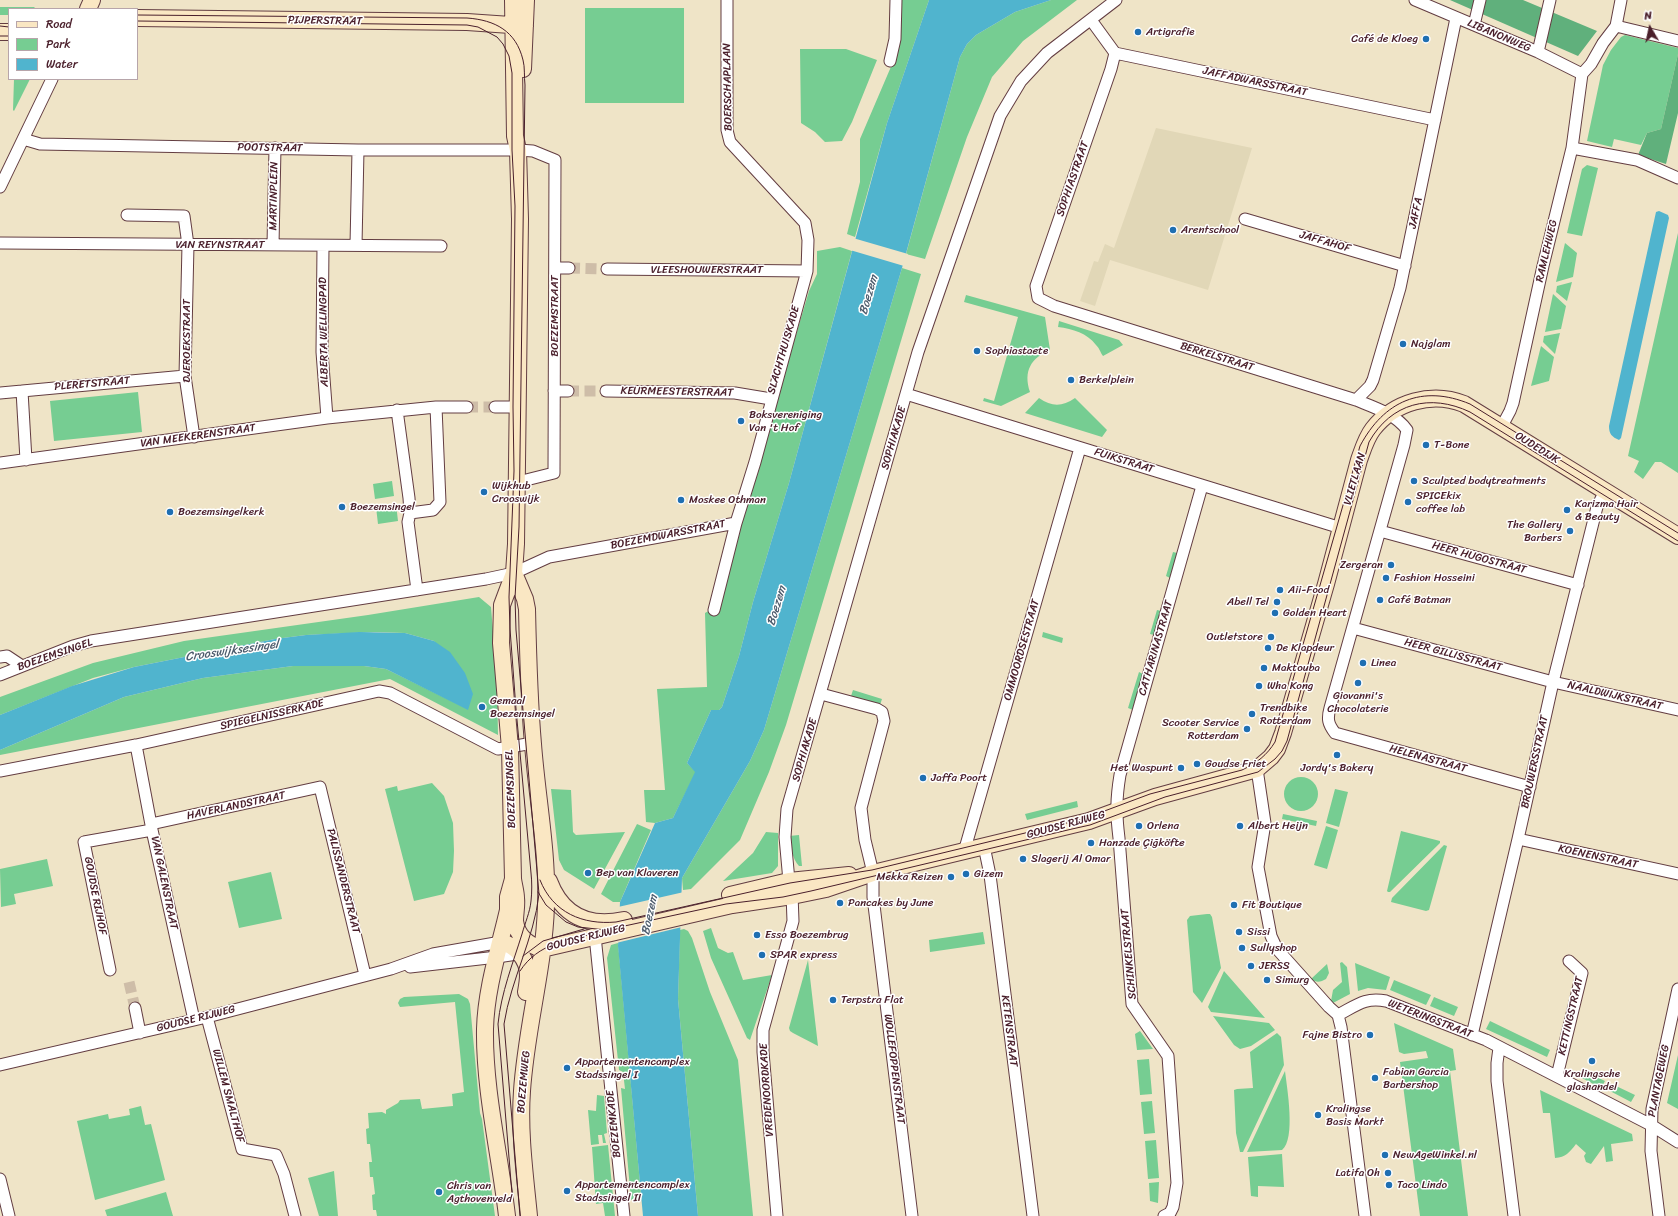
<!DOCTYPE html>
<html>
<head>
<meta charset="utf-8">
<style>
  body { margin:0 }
  #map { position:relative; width:1678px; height:1216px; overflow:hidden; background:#efe4c7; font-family:Sriracha,sans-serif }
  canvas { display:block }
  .legend { position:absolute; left:8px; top:8px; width:130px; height:72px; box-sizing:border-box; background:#fff; border:1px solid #b7a5aa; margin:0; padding:5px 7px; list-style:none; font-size:12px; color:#4a1f2b }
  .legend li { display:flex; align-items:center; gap:8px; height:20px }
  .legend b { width:20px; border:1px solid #b7a5aa }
  .north { position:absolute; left:1630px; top:8px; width:40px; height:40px; -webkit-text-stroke:3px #fff; paint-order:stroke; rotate:351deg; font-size:11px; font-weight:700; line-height:16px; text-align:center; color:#4a1f2b }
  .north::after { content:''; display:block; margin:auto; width:14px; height:18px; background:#4a1f2b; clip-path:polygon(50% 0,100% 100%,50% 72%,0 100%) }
</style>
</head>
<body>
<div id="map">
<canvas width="1678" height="1216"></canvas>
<ul class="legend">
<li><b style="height:5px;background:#fae7c3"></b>Road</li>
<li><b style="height:11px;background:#76cd92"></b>Park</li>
<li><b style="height:11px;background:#50b4ce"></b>Water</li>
</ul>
<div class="north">N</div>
</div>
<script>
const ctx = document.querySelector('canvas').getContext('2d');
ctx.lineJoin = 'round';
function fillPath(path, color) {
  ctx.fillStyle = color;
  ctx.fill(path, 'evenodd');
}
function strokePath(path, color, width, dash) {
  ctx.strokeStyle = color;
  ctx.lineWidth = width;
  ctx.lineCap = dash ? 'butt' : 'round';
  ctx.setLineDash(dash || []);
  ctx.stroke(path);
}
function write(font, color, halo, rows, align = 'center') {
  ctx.font = font + ' Sriracha,sans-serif';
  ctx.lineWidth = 3;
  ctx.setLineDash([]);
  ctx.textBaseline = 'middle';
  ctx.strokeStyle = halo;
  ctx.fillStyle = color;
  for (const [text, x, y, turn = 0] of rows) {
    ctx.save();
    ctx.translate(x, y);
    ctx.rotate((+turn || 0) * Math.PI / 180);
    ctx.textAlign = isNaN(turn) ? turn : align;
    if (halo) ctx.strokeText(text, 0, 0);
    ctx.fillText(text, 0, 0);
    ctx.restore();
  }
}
fillPath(new Path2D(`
  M1156 128 1252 148 1208 290 1110 260 1095 306 1080 301 1094 261 1098 262 1105 244 1114 248Z`), '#e1d7b7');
fillPath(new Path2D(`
  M902 0H929L887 123 855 237 847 234 860 182V139L899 48Z
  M1051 0H1077L1023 41 992 77 967 137 925 259 906 254 960 57 967 44 976 35 1015 12Z
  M0 7H34L36 9H9V15H0Z
  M585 8H684V103H585Z
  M1625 35 1678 48V54L1661 129 1647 133 1641 145 1614 139 1612 147 1587 141 1603 65 1611 50 1621 37Z
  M800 49H846L877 60 852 122 842 141 825 142 815 132 801 123Z
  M14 79H30L14 111 13 110Z
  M1587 165 1598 168 1582 236 1567 233 1582 169Z
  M1678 233V473L1661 462H1655L1643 479 1634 472 1639 461 1628 456Z
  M1565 243 1577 253 1573 277 1556 282Z
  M840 247 852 251 789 483 753 602 739 656 722 707 719 710H711L687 763 696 772 673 818 655 823 646 822 644 790H665L657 689 707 687 705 613 719 605 733 547 809 291 817 274V251Z
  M902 268 921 274 786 725 769 772 740 840 691 889 683 890 682 878 750 761 764 730Z
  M1572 282 1567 301 1556 292 1557 286Z
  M1553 294 1566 306 1561 329 1545 332Z
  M966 295 1045 317 1050 350C1031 358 1023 371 1030 392L1001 406 983 401 984 398 994 401 1018 317 964 302Z
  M1059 321 1119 340 1123 345 1103 356C1100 352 1100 349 1096 345 1087 333 1073 329 1058 327Z
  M1560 333 1555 354 1543 342 1544 336Z
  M1541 346 1554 357 1549 381 1531 386Z
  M138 392 142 432 54 441 50 401Z
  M1039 398C1052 407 1062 407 1075 398L1107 430 1102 437 1025 413Z
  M392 481 394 496 375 499 373 484Z
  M396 504 398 521 378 524 376 507Z
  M1173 552 1177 553 1170 578 1166 576Z
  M479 597 491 607 497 681 498 735 390 679 0 755V750L124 697 203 678 293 666H364L386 669 468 709 434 641 405 633 374 632 306 635 275 639 134 667 93 678 0 715V697L93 663 184 641 368 615Z
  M1157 610 1161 611 1154 635 1150 634Z
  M1043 632 1063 638 1062 643 1042 637Z
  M1139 672 1143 674 1133 710 1128 708Z
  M853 690 882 699 880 705 851 696Z
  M1284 794a17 17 0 1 1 34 0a17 17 0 1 1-34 0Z
  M432 783 444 796 453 823 454 851 453 872 444 894 414 901 385 789 397 786 398 791Z
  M551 789 571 790 573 832 576 835 625 832 594 889 564 870 559 860Z
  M1335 789 1348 792 1339 827 1326 823Z
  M1077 801 1078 807 1027 820 1025 814Z
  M1283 814 1317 821 1316 826 1282 819Z
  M637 824 651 830 620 902H613L601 894Z
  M1326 826 1338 830 1327 869 1314 865Z
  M1401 831 1440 841V843L1390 892H1388L1387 891Z
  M766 832 778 833V866L772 873 723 881 753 853Z
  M799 835 802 866H799C792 859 791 846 789 836Z
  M1444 845 1447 846 1429 910 1426 911 1391 902 1392 898Z
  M47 859 53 886 14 894 16 904 1 907 0 869Z
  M271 872 282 919 239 928 228 882Z
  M1207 914H1210L1212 917 1221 968 1202 1003 1193 992 1187 920 1190 916Z
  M711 928 718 948 728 953 733 952 743 980 772 975 750 1040 747 1038 711 958 703 931Z
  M684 929 688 931 692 938 710 992 738 1060 753 1216H698L678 999 680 930Z
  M983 932 985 944 930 952 929 940Z
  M618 943 641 1194 631 1200 621 1088 625 1089 623 1072 619 1070 607 958 611 945Z
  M808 960 818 1046 793 1033 790 1031 789 1028Z
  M1342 962 1347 967 1350 994 1333 1003 1331 1001 1333 990 1342 982 1340 963Z
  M1355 963 1390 977 1386 990 1368 988 1358 991Z
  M1327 964 1329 973 1326 979C1321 982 1316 983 1311 979Z
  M1224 971 1265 1018 1211 1012 1208 1007Z
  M1394 980 1431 995 1426 1005 1390 990Z
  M459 994 468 999 470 1004 480 1113 482 1119 495 1216H377L376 1210H373L372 1195 375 1194 373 1177H370L369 1162H372L370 1144H367L366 1129 369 1128 368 1113 382 1112 386 1114V1110L398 1103 400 1100 420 1099 422 1109 453 1106 452 1094 464 1092 455 1002 400 1007 398 1003 400 999 404 997Z
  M1434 997 1458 1007 1454 1016 1430 1006Z
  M1213 1016 1269 1023 1275 1030 1251 1046 1240 1049 1234 1045Z
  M1490 1021 1550 1050 1547 1057 1486 1029Z
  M1394 1023 1453 1049 1456 1070 1450 1071 1468 1216H1420L1400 1062 1428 1058 1426 1051 1404 1054 1399 1052Z
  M1140 1031 1153 1049 1137 1050 1135 1034Z
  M1277 1033 1281 1037 1284 1065 1243 1152H1240L1236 1133 1234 1090 1237 1089 1253 1088 1250 1052Z
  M1678 1055V1109L1667 1103Z
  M1149 1059 1152 1094 1140 1095 1137 1060Z
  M1285 1071C1287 1088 1296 1139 1282 1150L1247 1152Z
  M1584 1071 1605 1081 1601 1088 1580 1077Z
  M1614 1085 1635 1095 1631 1102 1610 1091Z
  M1540 1090 1632 1134 1633 1141 1611 1144 1613 1161 1606 1162 1604 1146 1591 1164 1586 1162 1584 1156 1586 1153 1576 1144C1569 1153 1566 1157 1555 1158L1550 1113H1543Z
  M597 1095 604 1096 607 1133 604 1134 606 1143H603L602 1135H598L599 1144 591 1145 588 1110 596 1111Z
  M1152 1101 1155 1133 1144 1134 1141 1102Z
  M141 1106 145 1125 151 1124 165 1180 95 1200 77 1121 108 1114 109 1119 130 1115 129 1109Z
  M1156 1140 1159 1178 1148 1179 1145 1141Z
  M608 1145 615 1216H605L603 1203 596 1204 592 1147Z
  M1282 1154 1284 1187 1258 1186V1197L1251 1196 1248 1157Z
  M334 1171 338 1216H319L308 1178Z
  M1159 1182 1158 1203 1150 1201 1149 1183Z
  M166 1192 173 1216H107L105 1210Z`), '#76cd92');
fillPath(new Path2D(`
  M1450 0H1523L1597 31 1578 56Z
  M1678 54V113L1666 164 1638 155 1647 133 1661 129Z`), '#60b07c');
fillPath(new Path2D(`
  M929 0H1051L1015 12 976 35 967 44 960 57 902 268 764 730 750 761 682 878 678 999 698 1216H643L618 946 620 902 655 823 673 818 695 772 687 763 711 710H719L722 707 739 656 753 602 789 483 887 123Z
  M1659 211 1668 215 1669 218 1621 438 1619 440C1612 437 1609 434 1609 426L1656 212Z
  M359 632 405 633 434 641 450 652 465 673 473 694 468 710 386 669 364 666H293L203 678 124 697 0 750V715L72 686 134 667 275 639 306 635Z`), '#50b4ce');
fillPath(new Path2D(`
  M853 238 908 254 904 266 850 250Z
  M684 892 682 927 616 943 618 907Z`), '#efe4c7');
strokePath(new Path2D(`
  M569 268 607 269
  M568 391H606
  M467 407H495
  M129 982 135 1008`), '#cebda8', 11, [11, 5.5]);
const street = new Path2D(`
  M1415 0 1538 52 1582 74
  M1091 20 1115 53 1435 120
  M1474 25 1480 0
  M1616 26 1678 41
  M1538 52 1550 0
  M1115 53 1111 69 1036 286 1038 298 1054 306 1356 400C1373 407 1396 414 1407 430L1404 445 1330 708C1327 719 1328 724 1335 733L1530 787
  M890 61 895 39 896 0
  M1582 74 1591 64 1603 43 1616 26 1621 0
  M23 139 40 144 358 150H518L533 151 555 160 554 473 518 482
  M1572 148 1637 160 1678 178
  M0 187 52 79
  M127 215 184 216 188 245 185 376 194 437
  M1245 219 1405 266
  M0 243 441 246
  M273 245 275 148
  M356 245 358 150
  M323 246 322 352 327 418
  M555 268H569
  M607 269 807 271
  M22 391 26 460
  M554 391H568
  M606 391 735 393 771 399
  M0 393 185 376
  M906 394 1341 528
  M1356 400 1370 386 1373 380 1400 288 1456 18
  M495 407H517
  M397 410 409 498 410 513 408 522 417 590
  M1502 426 1510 411 1513 403 1543 266 1572 148 1582 74
  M0 463 327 418 436 407H467
  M410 513 433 510 440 502 436 407
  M1380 531 1578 585
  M714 610 736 523 755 462 807 271 808 240 805 223 730 142 727 130V0
  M1353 628 1553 682 1678 710
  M0 657 7 656 22 666
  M0 675 73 646 91 641 486 579 514 573 549 557 736 523
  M821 694 877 709 882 712 884 721 861 808 865 840 873 873V897L912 1216
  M136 745 152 830 194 1020
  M1257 769 1265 823 1258 867 1271 936 1277 949 1329 1007 1338 1015C1357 1005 1365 997 1386 1001L1486 1040 1651 1125 1678 1142
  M0 771 136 745 379 691 390 693 498 749 533 743
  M151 824 320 787 365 975
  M1518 839 1678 874
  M984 846 990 875 1033 1216
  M964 852 1080 448
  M595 936 624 1216
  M410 967 497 957 524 953
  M110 970 84 842 152 830
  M135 1008 140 1033
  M1338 1015 1341 1027 1365 1216
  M207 1017 242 1149 276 1155 284 1174 295 1216
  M1472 1035 1518 839 1553 682 1597 507 1605 491
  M1499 1048 1497 1063V1081L1514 1216
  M0 1065 207 1017 391 969 433 954 501 942
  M1557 1076 1582 973 1569 961
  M0 1179 9 1216
  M777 1216 763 1052V1030L793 921 792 894 789 881 785 837 787 809 918 352 1000 116 1021 81 1047 53 1116 0
  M1164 1216 1170 1213 1173 1207 1177 1183 1168 1056 1132 1004 1119 838C1116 814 1116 799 1120 775L1202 486
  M1659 1216 1651 1151 1652 1109 1678 989`);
const secondary = new Path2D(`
  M88 9 92 0
  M137 18 467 22 525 26
  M0 32H9
  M523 69 526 0
  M514 573 525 599 527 609C528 654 529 699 533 744 537 798 548 852 546 906 544 968 526 1029 522 1091 519 1132 525 1175 529 1216
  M513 879C514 886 516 892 516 898 517 906 515 913 515 921 517 936 528 945 542 949L732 905 792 896 826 889 873 873 1089 821 1155 797 1257 769 1271 757 1277 749 1283 733 1326 584 1359 460C1363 449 1366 438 1373 429 1394 402 1432 391 1464 404L1678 536
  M549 881C562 916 588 928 624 920
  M730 895 789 881 849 875
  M501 942C516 945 528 960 528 975 528 981 527 986 526 992
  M507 1216C500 1155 484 1090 485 1029 486 989 499 949 508 910V897L513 879 510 748 501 643 502 605 514 573 516 544 520 219 518 150 515 136 513 0`);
strokePath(street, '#633d42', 13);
strokePath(secondary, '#633d42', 18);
strokePath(street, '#fff', 11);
strokePath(secondary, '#fae7c3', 16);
strokePath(new Path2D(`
  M137 15 467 18C495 20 516 31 523 60 525 67 524 77 525 85L519 527 515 598 516 630 539 894C534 939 511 979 504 1024L520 1216
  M137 21 467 25 478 27 497 37 503 44 509 56 512 73V150L515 206 513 407 514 471 509 597 510 629 516 709 531 873C532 882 532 892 531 901 530 912 525 923 522 934 513 963 501 993 498 1024L512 1194
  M0 26 9 27
  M0 36H9
  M540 880C553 913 583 925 616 922L790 883 872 870 1083 819 1150 794 1242 770C1257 763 1267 755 1275 742L1360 446C1384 401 1422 384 1470 404L1678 533
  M538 892 546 905 566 922 578 927 606 930 726 904 783 897 811 891 1072 829 1090 825 1165 797 1258 772 1275 759 1282 751 1287 741 1369 442C1391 403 1430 393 1470 412L1678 541
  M523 956 543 941 584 929
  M520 971C538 943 569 939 599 933`), '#4a1f2b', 1);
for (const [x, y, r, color] of [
  [1138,32,4,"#1f6fb2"],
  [1426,39,4,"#1f6fb2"],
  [1173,230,4,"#1f6fb2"],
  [1403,344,4,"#1f6fb2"],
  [977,351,4,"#1f6fb2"],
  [1071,380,4,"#1f6fb2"],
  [741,421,4,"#1f6fb2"],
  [1426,445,4,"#1f6fb2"],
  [1414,481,4,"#1f6fb2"],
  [484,492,4,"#1f6fb2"],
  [681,500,4,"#1f6fb2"],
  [1408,502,4,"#1f6fb2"],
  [342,507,4,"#1f6fb2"],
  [1567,510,4,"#1f6fb2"],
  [170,512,4,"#1f6fb2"],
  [1570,531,4,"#1f6fb2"],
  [1391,565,4,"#1f6fb2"],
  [1386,578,4,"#1f6fb2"],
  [1280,590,4,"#1f6fb2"],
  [1380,600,4,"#1f6fb2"],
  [1277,602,4,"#1f6fb2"],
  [1275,613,4,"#1f6fb2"],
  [1271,637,4,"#1f6fb2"],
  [1268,648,4,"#1f6fb2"],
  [1363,663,4,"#1f6fb2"],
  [1264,668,4,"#1f6fb2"],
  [1358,683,4,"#1f6fb2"],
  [1259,686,4,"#1f6fb2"],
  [482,707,4,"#1f6fb2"],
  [1252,714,4,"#1f6fb2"],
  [1247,729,4,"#1f6fb2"],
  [1337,755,4,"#1f6fb2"],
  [1197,764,4,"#1f6fb2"],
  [1181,768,4,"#1f6fb2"],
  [923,778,4,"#1f6fb2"],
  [1139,826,4,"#1f6fb2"],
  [1240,826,4,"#1f6fb2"],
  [1091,843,4,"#1f6fb2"],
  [1023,859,4,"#1f6fb2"],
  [588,873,4,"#1f6fb2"],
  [966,874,4,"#1f6fb2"],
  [951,877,4,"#1f6fb2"],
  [840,903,4,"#1f6fb2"],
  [1234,905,4,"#1f6fb2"],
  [1239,932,4,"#1f6fb2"],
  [757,935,4,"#1f6fb2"],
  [1242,948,4,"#1f6fb2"],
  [762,955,4,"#1f6fb2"],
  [1251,966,4,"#1f6fb2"],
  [1267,980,4,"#1f6fb2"],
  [833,1000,4,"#1f6fb2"],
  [1370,1035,4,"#1f6fb2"],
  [1592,1061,4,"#1f6fb2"],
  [567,1068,4,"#1f6fb2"],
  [1375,1078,4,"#1f6fb2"],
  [1318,1115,4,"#1f6fb2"],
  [1385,1155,4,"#1f6fb2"],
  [1388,1173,4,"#1f6fb2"],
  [1389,1185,4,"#1f6fb2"],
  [567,1191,4,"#1f6fb2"],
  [439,1192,4,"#1f6fb2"]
]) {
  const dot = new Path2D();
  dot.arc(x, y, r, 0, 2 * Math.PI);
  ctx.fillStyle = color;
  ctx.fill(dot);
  strokePath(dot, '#fff', 1.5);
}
write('11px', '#4a1f2b', '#fff', [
  ["PIJPERSTRAAT",325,21,1],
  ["LIBANONWEG",1499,36,23],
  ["JAFFADWARSSTRAAT",1255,82,12],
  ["BOERSCHAPLAAN",728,87,-91],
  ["POOTSTRAAT",270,148,1],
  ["SOPHIASTRAAT",1073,179,-71],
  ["MARTINPLEIN",274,196,-89],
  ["JAFFA",1416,213,-78],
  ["JAFFAHOF",1325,242,16],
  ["VAN REYNSTRAAT",220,245],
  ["RAMLEHWEG",1547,251,-77],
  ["VLEESHOUWERSTRAAT",707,270],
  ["BOEZEMSTRAAT",555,316,-90],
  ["ALBERTA WELLINGPAD",324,332,-91],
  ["DJEROEKSTRAAT",187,341,-90],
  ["SLACHTHUISKADE",784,350,-74],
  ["BERKELSTRAAT",1217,357,17],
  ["PLERETSTRAAT",92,384,-5],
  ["KEURMEESTERSTRAAT",677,392,1],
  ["VAN MEEKERENSTRAAT",198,436,-8],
  ["SOPHIAKADE",894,438,-74],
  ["OUDEDIJK",1537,448,32],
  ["FUIKSTRAAT",1124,461,17],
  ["VLIETLAAN",1355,479,-74],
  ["BOEZEMDWARSSTRAAT",668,535,-11],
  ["HEER HUGOSTRAAT",1479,558,15],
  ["CATHARINASTRAAT",1156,648,-74],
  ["OMMOORDSESTRAAT",1022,650,-74],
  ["BOEZEMSINGEL",55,655,-19],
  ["HEER GILLISSTRAAT",1453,655,15],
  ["NAALDWIJKSTRAAT",1615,696,13],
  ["SPIEGELNISSERKADE",272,715,-13],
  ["SOPHIAKADE",805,750,-74],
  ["HELENASTRAAT",1428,759,15],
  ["BROUWERSSTRAAT",1535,762,-78],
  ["BOEZEMSINGEL",511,789,-92],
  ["HAVERLANDSTRAAT",236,806,-12],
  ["GOUDSE RIJWEG",1066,825,-15],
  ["KOENENSTRAAT",1598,857,12],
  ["PALISSANDERSTRAAT",343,881,76],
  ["VAN GALENSTRAAT",164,883,78],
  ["GOUDSE RIJHOF",95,896,79],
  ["GOUDSE RIJWEG",586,938,-14],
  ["SCHINKELSTRAAT",1129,954,-95],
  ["KETTINGSTRAAT",1571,1016,-77],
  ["GOUDSE RIJWEG",196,1019,-14],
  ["WETERINGSTRAAT",1430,1019,21],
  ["KETENSTRAAT",1009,1031,83],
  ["WOLLEFOPPENSTRAAT",894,1069,83],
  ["PLANTAGEWEG",1659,1081,-79],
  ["BOEZEMWEG",524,1082,-85],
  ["VREDENOORDKADE",767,1090,-94],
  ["WILLEM SMALTHOF",228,1096,75],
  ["BOEZEMKADE",614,1124,-96]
]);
write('11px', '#4a1f2b', '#fff', [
  ["Artigrafie",1146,32],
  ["Café de Kloeg",1418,39,"right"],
  ["Arentschool",1181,230],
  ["Najglam",1411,344],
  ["Sophiastaete",985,351],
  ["Berkelplein",1079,380],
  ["Boksvereniging",749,415],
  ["Van 't Hof",749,428],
  ["T-Bone",1434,445],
  ["Sculpted bodytreatments",1422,481],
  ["Wijkhub",492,486],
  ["Crooswijk",492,499],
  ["SPICEkix",1416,496],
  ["coffee lab",1416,509],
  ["Moskee Othman",689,500],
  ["Karizma Hair",1575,504],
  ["& Beauty",1575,517],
  ["Boezemsingel",350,507],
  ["Boezemsingelkerk",178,512],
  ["The Gallery",1562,525,"right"],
  ["Barbers",1562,538,"right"],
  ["Zergeran",1383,565,"right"],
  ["Fashion Hosseini",1394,578],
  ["Aii-Food",1288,590],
  ["Café Batman",1388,600],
  ["Abell Tel",1269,602,"right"],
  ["Golden Heart",1283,613],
  ["Outletstore",1263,637,"right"],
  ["De Klapdeur",1276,648],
  ["Linea",1371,663],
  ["Maktouba",1272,668],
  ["Wha Kong",1267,686],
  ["Giovanni's",1358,696,"center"],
  ["Chocolaterie",1358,709,"center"],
  ["Gemaal",490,701],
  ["Boezemsingel",490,714],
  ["Trendbike",1260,708],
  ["Rotterdam",1260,721],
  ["Scooter Service",1239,723,"right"],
  ["Rotterdam",1239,736,"right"],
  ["Goudse Friet",1205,764],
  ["Het Waspunt",1173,768,"right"],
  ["Jordy's Bakery",1337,768,"center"],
  ["Jaffa Poort",931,778],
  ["Orlena",1147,826],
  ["Albert Heijn",1248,826],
  ["Hanzade Çiğköfte",1099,843],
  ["Slagerij Al Omar",1031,859],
  ["Bep van Klaveren",596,873],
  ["Gizem",974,874],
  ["Mekka Reizen",943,877,"right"],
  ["Pancakes by June",848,903],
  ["Fit Boutique",1242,905],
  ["Sissi",1247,932],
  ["Esso Boezembrug",765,935],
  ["Sullyshop",1250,948],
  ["SPAR express",770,955],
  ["JERSS",1259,966],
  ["Simurg",1275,980],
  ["Terpstra Flat",841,1000],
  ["Fajne Bistro",1362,1035,"right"],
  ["Appartementencomplex",575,1062],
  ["Stadssingel I",575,1075],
  ["Fabian Garcia",1383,1072],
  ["Barbershop",1383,1085],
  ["Kralingsche",1592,1074,"center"],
  ["glashandel",1592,1087,"center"],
  ["Kralingse",1326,1109],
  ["Basis Markt",1326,1122],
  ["NewAgeWinkel.nl",1393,1155],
  ["Latifa Oh",1380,1173,"right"],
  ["Appartementencomplex",575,1185],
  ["Stadssingel II",575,1198],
  ["Taco Lindo",1397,1185],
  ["Chris van",447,1186],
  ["Agthovenveld",447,1199]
], 'left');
write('italic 12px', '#4c5b6c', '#fff', [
  ["Boezem",869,295,-74],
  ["Boezem",777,606,-73],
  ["Crooswijksesingel",232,651,-8],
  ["Boezem",650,915,-78]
]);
</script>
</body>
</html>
